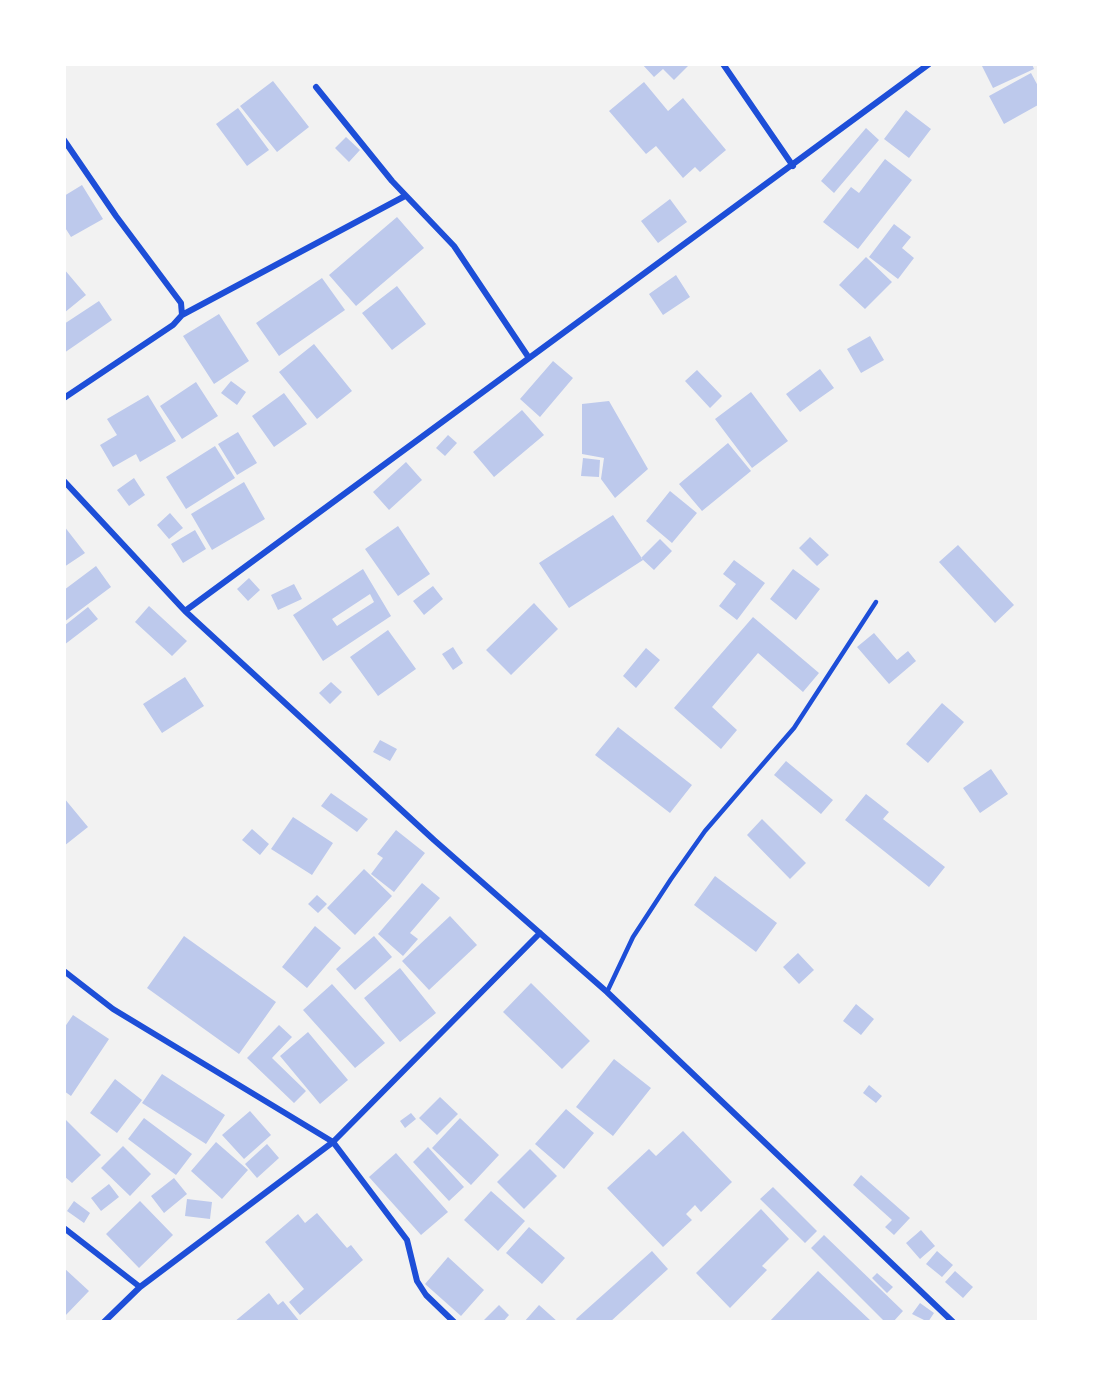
<!DOCTYPE html>
<html>
<head>
<meta charset="utf-8">
<style>
  body { margin:0 }
  #map { position:relative; width:1103px; height:1386px; overflow:hidden; background:#f2f2f2; font-family:"Public Sans",sans-serif }
  canvas { display:block }
  .frame { position:absolute; inset:0; border:66px solid #fff; pointer-events:none }
</style>
</head>
<body>
<div id="map">
<canvas width="1103" height="1386"></canvas>
<div class="frame"></div>
</div>
<script>
const ctx = document.querySelector('canvas').getContext('2d');
ctx.lineJoin = 'round';
function fillPath(path, color) {
  ctx.fillStyle = color;
  ctx.fill(path, 'evenodd');
}
function strokePath(path, color, width, dash) {
  ctx.strokeStyle = color;
  ctx.lineWidth = width;
  ctx.lineCap = dash ? 'butt' : 'round';
  ctx.setLineDash(dash || []);
  ctx.stroke(path);
}
fillPath(new Path2D(`
  M642 64H690L674 80 663 69 654 77Z
  M981 64H1032L1034 69 993 88Z
  M1031 73 1038 86V105L1004 124 989 96Z
  M273 81 309 127 277 152 240 106Z
  M644 82 668 111 683 98 726 150 700 172 695 167 683 178 656 146 646 154 609 111Z
  M238 108 269 150 247 166 216 124Z
  M906 110 931 129 909 158 884 139Z
  M866 128 879 140 834 193 821 181Z
  M346 137 360 150 349 162 335 148Z
  M885 159 912 180 858 249 823 222 851 187 859 193Z
  M82 185 103 219 71 237 64 226V196Z
  M670 199 687 222 658 243 641 221Z
  M397 217 424 248 356 306 329 275Z
  M894 224 911 237 902 248 914 258 898 279 869 257Z
  M866 257 892 282 865 309 839 285Z
  M64 269 86 295 64 313Z
  M676 275 690 297 663 315 649 294Z
  M322 278 345 310 279 356 256 323Z
  M397 286 426 324 392 350 362 313Z
  M99 301 112 320 64 353V324Z
  M219 314 249 361 214 384 183 336Z
  M870 336 884 360 861 373 847 349Z
  M314 344 352 391 317 419 279 372Z
  M553 361 573 378 540 417 520 399Z
  M820 369 834 388 800 412 786 394Z
  M697 370 722 396 710 408 685 381Z
  M231 381 246 392 237 405 221 393Z
  M196 382 218 416 182 439 160 406Z
  M751 392 788 441 752 468 715 419Z
  M284 393 307 424 274 447 252 416Z
  M148 395 176 441 140 462 136 454 113 467 100 445 117 435 107 419Z
  M609 401 648 469 615 498 601 479 604 458 582 454V404Z
  M522 410 544 435 494 477 473 452Z
  M238 432 257 463 237 475 218 444Z
  M448 435 457 443 445 456 436 448Z
  M728 443 751 471 702 511 679 484Z
  M215 446 235 478 186 509 166 477Z
  M583 458 600 460 599 477 581 476Z
  M406 462 422 480 389 510 373 492Z
  M134 478 145 495 129 506 117 490Z
  M244 482 265 519 212 550 191 514Z
  M670 491 697 513 672 543 646 521Z
  M170 513 183 528 169 539 157 525Z
  M613 515 643 560 569 608 539 563Z
  M64 526 85 553 64 567Z
  M398 526 430 574 398 596 365 549Z
  M195 530 206 549 183 563 171 544Z
  M810 537 829 555 817 566 799 548Z
  M660 539 672 551 654 570 641 558Z
  M958 545 1014 605 995 623 939 562Z
  M734 560 765 583 737 620 719 606 736 584 723 574Z
  M96 566 111 587 64 622V590Z
  M363 569 391 616 323 661 293 615ZM370 594 374 602 337 626 332 619Z
  M793 569 820 589 796 620 770 599Z
  M249 578 260 590 248 601 237 589Z
  M294 584 302 599 278 610 271 595Z
  M433 586 443 599 424 615 413 601Z
  M534 603 558 629 511 675 486 650Z
  M149 606 187 641 172 656 135 622Z
  M88 607 98 619 64 645V626Z
  M753 617 819 673 803 692 758 653 712 707 737 730 721 749 674 708Z
  M388 630 416 669 378 696 350 657Z
  M874 633 897 660 908 651 916 661 889 684 857 647Z
  M453 647 463 663 453 670 442 654Z
  M646 648 660 660 636 688 623 676Z
  M185 677 204 706 162 733 143 704Z
  M331 682 342 692 330 704 319 693Z
  M942 703 964 722 928 763 906 744Z
  M618 727 692 785 670 813 595 755Z
  M380 740 397 749 390 761 373 752Z
  M786 761 833 800 821 814 774 775Z
  M991 769 1008 794 980 813 963 788Z
  M331 793 368 819 357 832 321 806Z
  M866 794 889 812 883 819 945 867 929 887 845 820Z
  M64 798 88 827 64 846Z
  M293 817 333 843 312 875 271 849Z
  M762 819 806 863 790 879 747 835Z
  M252 829 269 844 260 855 242 840Z
  M396 830 425 853 394 892 371 874 383 858 377 854Z
  M364 869 392 896 355 935 327 908Z
  M715 876 777 923 756 952 694 905Z
  M422 883 440 898 410 933 418 939 403 956 378 934Z
  M317 895 327 904 318 913 308 904Z
  M450 916 477 945 429 990 402 961Z
  M315 926 341 948 307 988 282 967Z
  M184 936 276 1002 239 1054 147 988Z
  M374 936 392 957 355 990 336 969Z
  M798 953 814 970 799 984 783 967Z
  M400 968 436 1013 400 1042 364 998Z
  M531 983 590 1041 562 1069 503 1012Z
  M332 984 385 1043 355 1068 303 1010Z
  M856 1004 874 1019 861 1035 843 1021Z
  M73 1015 109 1039 71 1096 64 1091V1028Z
  M279 1025 292 1037 272 1058 306 1091 294 1103 247 1058Z
  M308 1032 348 1080 320 1104 280 1056Z
  M614 1059 651 1088 613 1136 576 1107Z
  M162 1074 225 1115 206 1144 142 1103Z
  M115 1079 142 1100 117 1133 90 1113Z
  M869 1085 882 1096 876 1103 863 1093Z
  M440 1097 458 1114 437 1135 419 1118Z
  M566 1109 594 1133 564 1169 535 1144Z
  M250 1111 271 1135 244 1159 222 1135Z
  M411 1113 416 1119 405 1128 400 1121Z
  M64 1118 101 1155 72 1183 64 1176Z
  M144 1118 192 1154 176 1175 128 1139Z
  M460 1118 499 1155 471 1185 432 1148Z
  M683 1131 732 1182 701 1212 695 1205 686 1214 692 1220 663 1247 607 1188 649 1149 656 1156Z
  M216 1142 248 1170 222 1199 191 1171Z
  M267 1144 279 1158 257 1178 245 1164Z
  M123 1146 151 1174 130 1196 101 1168Z
  M428 1147 464 1187 449 1201 413 1162Z
  M530 1149 557 1176 524 1209 497 1182Z
  M396 1153 448 1212 421 1235 369 1177Z
  M861 1175 910 1218 894 1235 885 1227 892 1220 853 1185Z
  M174 1178 187 1194 164 1213 151 1196Z
  M109 1184 119 1197 101 1211 91 1198Z
  M773 1187 817 1231 805 1243 760 1199Z
  M491 1191 525 1221 498 1251 464 1220Z
  M187 1199 212 1202 210 1219 185 1216Z
  M74 1201 90 1213 84 1223 67 1211Z
  M140 1201 173 1235 139 1268 106 1234Z
  M761 1209 789 1239 762 1266 767 1270 730 1308 696 1273Z
  M317 1213 347 1248 351 1245 363 1260 300 1315 289 1302 304 1289 265 1242 298 1214 305 1223Z
  M529 1227 565 1258 542 1284 506 1253Z
  M921 1230 935 1246 920 1259 906 1243Z
  M824 1235 903 1311 893 1322H885L811 1248Z
  M652 1251 668 1269 610 1322H578L576 1319Z
  M937 1251 953 1265 942 1277 926 1264Z
  M448 1257 484 1290 461 1316 425 1284Z
  M64 1268 89 1291 64 1317Z
  M818 1271 872 1322H769Z
  M955 1271 973 1287 963 1298 945 1282Z
  M877 1273 893 1287 887 1293 872 1278Z
  M269 1293 278 1305 283 1301 300 1322H234Z
  M920 1303 934 1313 928 1322 912 1314Z
  M499 1305 509 1315 503 1322H482Z
  M539 1305 558 1322H524Z`), '#bdc9ec');
strokePath(new Path2D(`
  M607 992 633 937 671 879 705 831 794 728 876 602`), '#1d4ed8', 4.5);
strokePath(new Path2D(`
  M723 64 793 166
  M316 87 392 181 454 246 529 358
  M64 140 116 216 181 303 182 315 173 325 64 398
  M182 315 405 196
  M64 481 185 611 434 840 607 992 953 1322
  M185 611 929 64
  M64 971 113 1009 333 1142 407 1240 417 1281 426 1295 454 1322
  M64 1228 140 1287
  M104 1322 140 1287 333 1142 540 933`), '#1d4ed8', 6);
</script>
</body>
</html>
